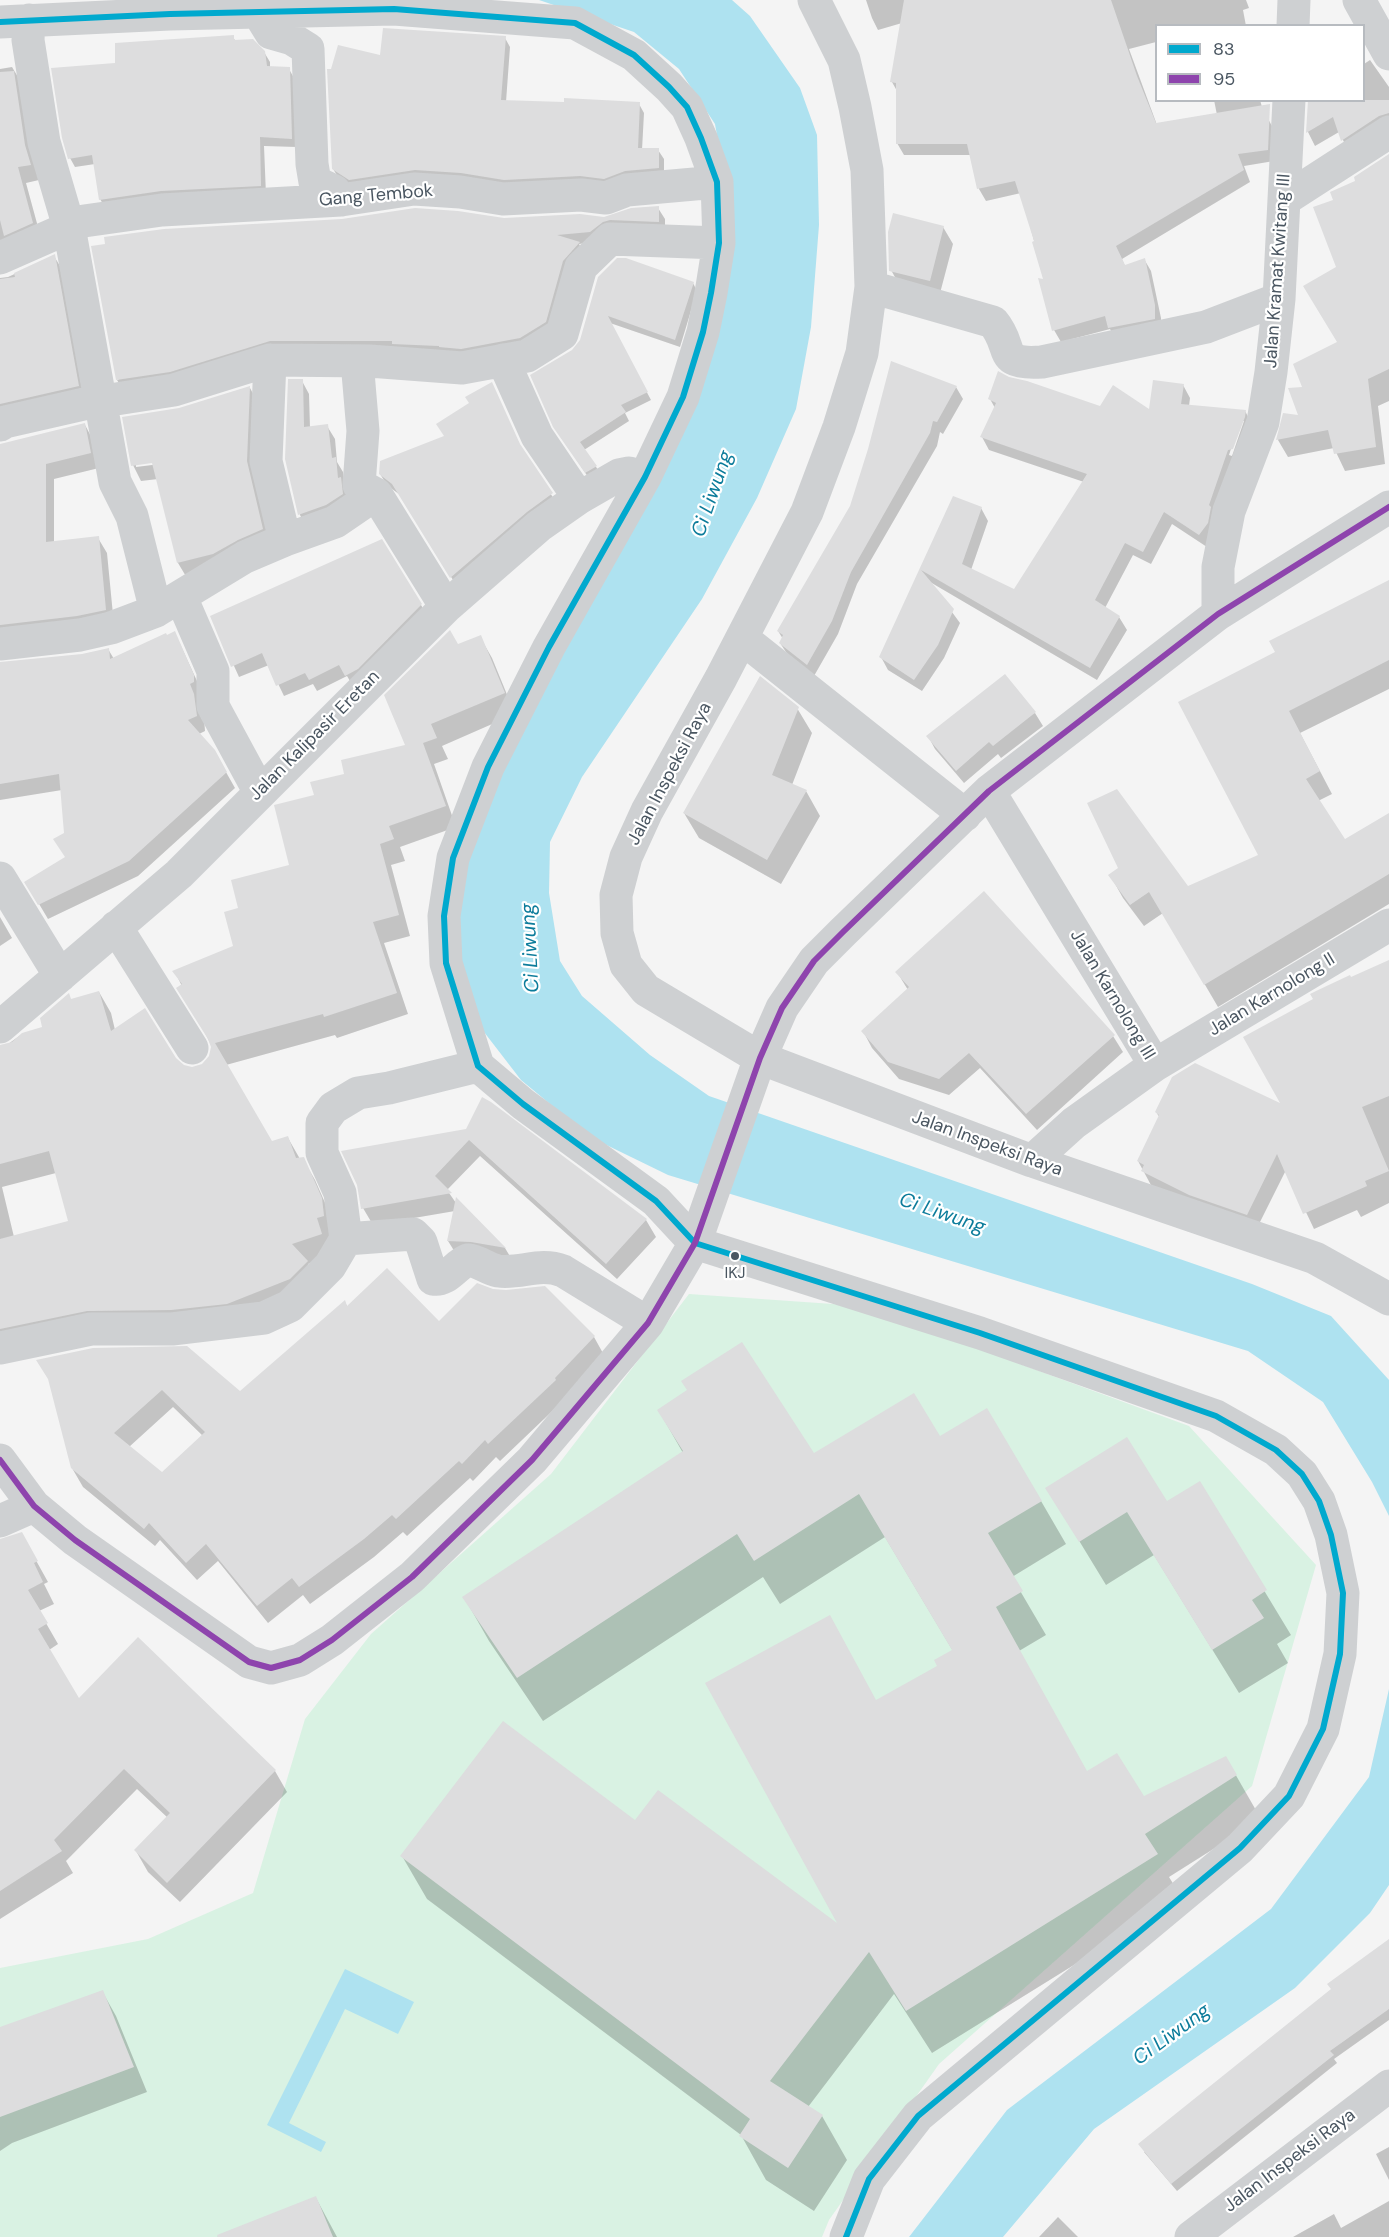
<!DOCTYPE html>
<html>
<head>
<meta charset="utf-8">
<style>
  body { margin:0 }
  #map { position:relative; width:1389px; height:2237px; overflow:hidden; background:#f4f4f4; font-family:"DM Sans",sans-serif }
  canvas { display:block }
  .legend { position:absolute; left:1155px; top:24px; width:210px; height:78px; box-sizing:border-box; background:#fff; border:2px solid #b7bbc0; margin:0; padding:8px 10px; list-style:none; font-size:18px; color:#4a5661 }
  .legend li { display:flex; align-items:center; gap:12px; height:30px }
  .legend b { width:30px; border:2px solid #b7bbc0 }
</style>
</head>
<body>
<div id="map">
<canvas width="1389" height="2237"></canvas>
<ul class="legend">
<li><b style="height:8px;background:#00a9ce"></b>83</li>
<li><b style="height:8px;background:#8e44ad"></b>95</li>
</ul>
</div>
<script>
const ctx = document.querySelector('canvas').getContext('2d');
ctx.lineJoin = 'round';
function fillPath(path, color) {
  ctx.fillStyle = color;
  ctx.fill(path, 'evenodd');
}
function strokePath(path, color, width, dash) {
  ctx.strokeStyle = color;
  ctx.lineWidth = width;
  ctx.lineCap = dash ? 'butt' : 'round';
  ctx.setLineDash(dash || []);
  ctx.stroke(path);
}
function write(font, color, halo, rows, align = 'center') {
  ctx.font = font + ' "DM Sans",sans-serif';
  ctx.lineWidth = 4.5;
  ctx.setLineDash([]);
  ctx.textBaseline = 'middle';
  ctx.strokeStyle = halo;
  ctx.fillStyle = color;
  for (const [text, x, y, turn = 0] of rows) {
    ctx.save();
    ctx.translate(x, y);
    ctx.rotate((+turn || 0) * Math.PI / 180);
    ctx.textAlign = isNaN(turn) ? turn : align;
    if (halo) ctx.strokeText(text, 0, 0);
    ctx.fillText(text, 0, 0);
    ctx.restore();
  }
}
fillPath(new Path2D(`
  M689 1294 862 1306 1189 1426 1316 1565 1252 1786 939 2064 829 2220 822 2237H0V1968L148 1939 253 1893 305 1719 371 1634 551 1474Z`), '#d9f2e3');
fillPath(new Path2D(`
  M539 0H732L750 16 800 88 817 135 819 225 811 327 796 409 757 498 702 599 582 777 550 842 549 893 560 961 582 996 650 1055 709 1096 1252 1284 1331 1316 1389 1380V1516L1372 1482 1323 1402 1248 1351 668 1175 590 1137 521 1080 484 1032 465 995 454 928 460 866 484 797 673 439 727 192 715 124 679 69 634 32Z
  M1389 1689V1885L1370 1913 1295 1988 1094 2129 1003 2237H909L1007 2110 1271 1909 1369 1777Z
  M345 1969 414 2002 398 2034 345 2009 289 2123 326 2142 321 2152 267 2125Z`), '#aee2f0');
fillPath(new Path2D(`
  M866 0H1246L1249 8 1243 10 1246 26H1156V42L1129 49 1157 125 1217 115 1214 100H1260L1262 107 1275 132 1274 161 1244 166 1250 182 1122 259 1125 266 1144 259 1151 271 1161 318V331L1116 340 1110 329 1061 342 1054 330 1045 281 1021 193 986 201 979 189 971 155H904L897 143V91L892 82 902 23 878 30 872 18Z
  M233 37 236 42 264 52 270 62V68L289 69 294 78 297 147 264 146 266 195 106 209 100 199 95 164 75 167 70 158 117 64Z
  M505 38 510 47 506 102 639 104 644 113 642 150H658L664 159V177L609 188H355L339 178 333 169 381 57Z
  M1370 60 1389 87V129L1350 154 1339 132 1315 146 1308 132V100H1364V64Z
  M12 67 21 82 39 180 26 183 41 238 0 257V69Z
  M1389 156V401L1378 406 1385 464 1345 471 1334 448 1288 457 1278 440 1284 415 1300 417 1304 389 1339 343 1335 201Z
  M658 208 665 219V233L579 244 585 255 552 333 527 349 124 391 117 380 504 219 604 218Z
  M943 227 953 244 939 297 901 288 891 270Z
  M54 256 63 271 86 401 0 425V278L8 277Z
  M618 260 693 283 697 291 680 347 610 323 651 400 625 413 629 421 584 450 601 474 590 480 560 435 573 351 581 341Z
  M1009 379 1100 408 1151 411 1183 385 1190 398 1189 406 1245 411 1252 424 1207 547 1172 524 1151 564 1133 555 1105 608 1119 617 1127 630 1097 680 930 582 960 623 944 658 922 691 888 670 881 657 953 498 981 508 988 521 971 570 1015 591 1084 482 989 450 982 437 995 408 990 399ZM1240 421H1244L1232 456 1229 455Z
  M302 381 309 394 310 428 327 426 335 439 337 462 343 472 349 508 307 528 300 515 286 459Z
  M492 384 523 452 558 505 458 588 400 495 387 485 380 474 445 437 471 404Z
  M956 387 963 399 943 434 940 432 937 446 857 584 838 634 814 676 788 655 780 643 783 639 778 631Z
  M250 388 258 403 271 545 187 578 178 563 158 479 141 481 133 465 180 409ZM160 461V464L136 467V464Z
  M85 425 93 440 99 468 54 479V543L98 538 107 553 114 625 0 641V445Z
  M1389 582V689L1300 733 1332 794 1318 801 1344 842 1389 815V904L1218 1007 1163 913 1144 926 1123 898 1110 875 1187 888 1260 856 1277 653Z
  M421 605 428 617 353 686 347 676 317 691 313 684 284 696 269 665 239 677 212 617Z
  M175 633 202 692 205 731 199 734 214 751 235 788 138 876 48 919 26 882 66 858 62 790 0 800V699L82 655 108 649 114 659Z
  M480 637 492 658 515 714 442 746 448 759 434 764 456 827 400 847 405 861 391 865 410 936 384 943 408 1014 337 1038 335 1035 226 1065 271 1143 288 1138 300 1159H303L315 1180 333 1221V1255L308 1264 319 1283 302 1300 0 1338V1047H4L22 1034 44 1029 71 1000 99 992 111 1013 115 1030 175 1059 183 1066 192 1068 203 1065 210 1057 212 1047 175 972 235 946 240 909 291 866 315 796 346 775 407 746 458 646ZM56 1173 69 1222 14 1237 2 1187Z
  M797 708 812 733 792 785 806 791 820 816 781 884 699 838 684 813Z
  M1035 713 1043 726 1001 758 998 754 964 783 935 749 928 736Z
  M0 917 12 938 0 946Z
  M1389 962V1203L1361 1217 1357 1210 1314 1229 1286 1170 1256 1230 1152 1187 1138 1161 1160 1118 1156 1112 1283 1106 1351 979Z
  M897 972 1113 1036 1123 1052 1037 1130 980 1068 949 1095 899 1079 872 1048 863 1031 908 990Z
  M490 1103 646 1220 656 1237 617 1279 480 1156 447 1190 456 1203 457 1200 505 1248 514 1263 458 1257 448 1241 455 1211 373 1225 363 1208 467 1130Z
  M345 1302 348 1308 439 1323 594 1337 604 1355 565 1399 500 1461 496 1457 473 1481 470 1478 407 1536 403 1532 374 1557 310 1604 303 1595 268 1623 218 1561 197 1580 160 1540 155 1546 83 1487 72 1468 51 1382 240 1393ZM173 1407 203 1436 163 1474 129 1447Z
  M659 1411 814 1455 939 1438 1041 1501 1066 1544 1012 1577 1046 1635 1019 1651 1087 1773 1144 1798 1226 1758 1261 1819 1169 1877 1182 1898 932 2053 894 1994 808 2107 822 2116 847 2160 814 2211 766 2180 741 2135 427 1899 402 1856 635 1822 842 1929 877 1701 939 1666 953 1651 885 1537 780 1604 763 1577 543 1721 489 1641 464 1597 683 1453Z
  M1199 1483 1291 1635 1277 1644 1288 1663 1239 1693 1154 1555 1106 1585 1047 1488 1167 1503Z
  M0 1541 33 1555 48 1582 44 1584 54 1604 39 1611 58 1644 49 1650 79 1700 138 1639 275 1771 287 1792 180 1902 148 1872 136 1851 168 1818 137 1789 66 1861 73 1873 0 1919Z
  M1389 1941V2020L1334 2059 1337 2063 1177 2191 1144 2152Z
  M102 1991 116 2016 147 2092 12 2143 0 2151V2029Z
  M1389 2147V2180L1376 2154Z
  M316 2198 337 2237H217Z
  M1389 2201V2237H1293L1334 2214 1341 2228Z
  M1058 2217 1078 2237H1039Z`), '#0003');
fillPath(new Path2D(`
  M904 0H1111L1137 76 1156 123 1270 104 1268 150 1238 154 1244 170 1116 246 1125 265 1145 258 1155 305V319L1108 328 1105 316 1052 331 1038 278 1043 279 1032 242 1034 241 1015 181 977 189 967 144H896V83L890 82Z
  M383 28 506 36 501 100 564 102V98L640 102 638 148H659V168L625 171 604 179 580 176 504 180 461 173 415 170 349 180 332 169 327 69H331L338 45 380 55Z
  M234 35V40L253 39 265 51 267 66 290 67 292 139 260 137 261 186 161 191 99 200 92 155 68 159 62 138 51 68 115 63V43Z
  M14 71 25 145 31 165 18 167 33 223 4 236 0 220V72Z
  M1308 100H1389V113L1379 116 1341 141 1333 117 1306 133Z
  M1389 154V369L1368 379 1376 447 1334 454 1328 430 1276 440 1283 413 1298 415 1288 388 1302 387 1293 364 1337 342 1303 286 1336 267 1313 207 1333 200 1330 192 1355 181 1354 177Z
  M659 206V222L610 220 603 222 590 232 557 235 580 242 563 261 546 322 520 338 461 349 439 347V346L392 344V341H270L170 372 116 380 91 246 105 244 104 237 164 229 342 219 415 208 458 211 504 218 580 214 604 217 631 208Z
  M893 213 944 226 930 281 889 271 888 232Z
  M55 254 79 386 0 404V279L15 277 14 273Z
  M617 258H626L694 282 675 340 608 316 648 392 621 405 626 412 580 442 597 466 585 473 553 427 530 375 572 350 580 340 598 277Z
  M891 361 957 386 937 422 933 421 930 433 851 572 832 621 807 665 779 643 783 635 777 631 850 506 868 449Z
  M998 371 1009 377 1027 381 1100 406 1113 385 1149 409 1153 380 1184 384 1181 404 1246 410 1245 417 1233 449 1228 450 1209 505 1211 507 1208 523 1199 535 1164 512 1143 552 1125 543 1095 600 1120 616 1090 668 921 570 954 609 938 645 914 680 879 657 953 496 982 507 962 564 1014 589 1087 474 980 437 996 403 988 399Z
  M288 379H303L304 427 328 424 332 458 336 457 338 478 341 477 343 494 326 505 298 515 285 459Z
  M492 382 520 444 553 493 527 512 450 578 392 484 379 474 380 461 444 436 436 424 469 403 465 397Z
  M250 386 247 461 263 529 238 540 213 554 177 563 152 463 131 466 122 417 179 408Z
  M85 423 91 453 46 464V542L99 536 106 610 77 616 0 625V444Z
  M382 539 422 604 358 669 345 676 339 665 309 680 305 673 276 686 262 653 231 667 210 616Z
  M1389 580V660L1289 711 1320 771 1306 779 1345 839 1389 813V874L1204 985 1149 892 1130 905 1108 875 1118 868 1087 803 1117 789 1188 886 1258 855 1178 702 1275 652 1269 641Z
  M450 630 458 644 481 635 505 693 431 724 437 738 423 743 446 806 389 826 394 839 380 844 399 915 373 922 397 993 324 1017 323 1014 215 1043 272 1141 288 1136 296 1158 304 1157 322 1198 324 1216 317 1218 322 1234 292 1244 308 1261 290 1279 227 1304 171 1310 87 1311 0 1329V1239L68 1221 49 1151 0 1164V1045L12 1042 22 1033 42 1027 40 1018 69 993 71 999 99 991 111 1031 145 1008 176 1058 184 1065 192 1067 202 1064 209 1056 211 1047 208 1039 176 988 182 984 172 971 233 946 224 912 238 908 231 880 289 865 274 805 314 795 310 782 344 774 341 760 405 745 384 695Z
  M175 631 194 675V682L190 684 194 694 197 716 188 720 215 750 227 772 129 861 38 905 24 882 65 857 53 839 64 833 59 774 0 784V662L82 654 109 648 110 659 166 633 167 635Z
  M1005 674 1036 712 993 746 989 742 956 771 926 736Z
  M760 676 799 707 772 775 807 790 767 860 683 813Z
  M984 891 1115 1035 1026 1114 969 1053 939 1079 888 1062 861 1031 909 987 895 972Z
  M1389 960V1096L1362 1107 1389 1171 1365 1181 1367 1186 1303 1214 1277 1154 1247 1215 1189 1195 1141 1171 1144 1165 1137 1161 1159 1115 1155 1112 1172 1077 1195 1063 1280 1103 1243 1037 1313 999 1310 994 1316 991 1350 975 1351 977Z
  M482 1097 491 1102 647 1219 606 1264 469 1140 435 1176 452 1193 361 1209 357 1185 341 1151 466 1129Z
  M456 1197 506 1248 471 1242 447 1241Z
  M387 1268 439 1321 477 1283 493 1289 506 1290 545 1286 595 1336 555 1378 556 1380 488 1444 485 1440 462 1464 459 1461 396 1519 392 1515 364 1539 299 1587 292 1578 257 1606 206 1544 186 1563 149 1523 144 1529 71 1468 48 1379 36 1360 93 1348 187 1346 240 1391 345 1300 347 1306ZM162 1390 205 1432 162 1472 114 1433Z
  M742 1342 814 1453 914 1393 940 1436 987 1408 1042 1501 988 1533 1023 1591 996 1607 1087 1771 1117 1753 1144 1796 1226 1756 1237 1775 1145 1834 1158 1854 906 2011 869 1952 770 2081 823 2115 788 2168 739 2136 750 2119 400 1856 503 1721 635 1820 658 1790 837 1923 705 1683 830 1615 876 1700 937 1666 934 1660 952 1650 859 1494 754 1561 737 1534 517 1678 462 1597 683 1451 657 1410 687 1390 681 1381Z
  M1127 1437 1167 1501 1200 1481 1267 1590 1252 1600 1264 1618 1212 1650 1127 1512 1079 1542 1045 1488Z
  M22 1532 38 1561 34 1563 43 1582 28 1590 48 1623 38 1629 79 1698 138 1637 276 1770 167 1883 134 1850 170 1813 124 1769 54 1840 62 1851 0 1891V1539Z
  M1389 1939V2009L1330 2051 1334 2055 1171 2184 1138 2144 1331 1989 1327 1984Z
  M103 1990 134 2067 0 2117V2027Z
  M316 2196 333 2237H218L217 2235Z`), '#ddddde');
strokePath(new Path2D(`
  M814 0 844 60 855 107 867 170 871 287 862 353 839 427 807 512 721 678 647 811 626 857 616 895 617 933 626 965 646 990 760 1058 1032 1161 1315 1258 1389 1299
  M1359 0 1389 54
  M262 11 263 20 271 33 292 39 308 49 312 164 315 182 334 191 341 200
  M29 20 28 40 44 142 69 227 115 482 132 516 156 611
  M0 22 170 14 394 9 575 23 634 55 669 87 687 107 701 138 717 182 719 243 711 293 703 332 683 397 645 477 549 647 488 767 453 858 444 916 446 963 478 1066 523 1104 656 1201 695 1243 980 1333 1216 1416 1276 1450 1302 1474 1319 1501 1331 1535 1343 1593 1340 1654 1323 1729 1289 1796 1240 1848 918 2116 869 2179 846 2237
  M1293 26 1294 0
  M1284 200 1389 132
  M0 258 84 221 162 210 341 200 414 189 460 192 503 199 581 195 606 198 627 190 717 182
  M871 287 993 322C1015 348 995 365 1042 362L1206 327 1279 299
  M270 360 266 461 285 540
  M503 360 537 436 579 498
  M357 361 363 431 359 485 376 494 446 607
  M0 425 5 422 84 404 174 390 270 360 369 361 462 368 527 356 562 334 581 267 610 239 719 243
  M181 597 213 671V706L259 791
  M1218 614V567L1229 511 1263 422 1271 372 1279 299 1289 100
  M742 638 965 815
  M0 644 80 635 111 628 156 611 245 557 285 540 335 522 376 494
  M989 791 1155 1065
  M0 878 60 976
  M116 927 192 1048
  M0 1027 179 874 446 607 539 526 579 498 619 475 629 473 645 477
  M1032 1161 1074 1123 1155 1065 1389 925
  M346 1239 413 1234 421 1242 433 1279C447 1282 455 1265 468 1260 479 1261 487 1269 498 1271 522 1274 539 1262 563 1271L648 1323
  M0 1348 91 1329H172L264 1318 290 1306 330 1266 346 1239 340 1193 322 1153V1123L333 1108 358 1093 389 1088 478 1066
  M0 1460 34 1506 75 1540 249 1662 271 1668 300 1660 332 1640 412 1577 532 1460 648 1323 695 1243 760 1058 782 1008 814 961 843 932 989 791 1218 614 1389 507
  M0 1521 34 1506
  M1191 2237 1389 2086`), '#ced0d2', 33);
strokePath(new Path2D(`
  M0 22 170 14 394 9 575 23 634 55 669 87 687 107 701 138 717 182 719 243 711 293 703 332 683 397 645 477 549 647 488 767 453 858 444 916 446 963 478 1066 523 1104 656 1201 695 1243 980 1333 1216 1416 1276 1450 1302 1474 1319 1501 1331 1535 1343 1593 1340 1654 1323 1729 1289 1796 1240 1848 918 2116 869 2179 846 2237`), '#00a9ce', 6);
strokePath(new Path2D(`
  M0 1460 34 1506 75 1540 249 1662 271 1668 300 1660 332 1640 412 1577 532 1460 648 1323 695 1243 760 1058 782 1008 814 961 843 932 989 791 1218 614 1389 507`), '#8e44ad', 6);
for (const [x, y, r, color] of [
  [735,1256,5,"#4a5661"]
]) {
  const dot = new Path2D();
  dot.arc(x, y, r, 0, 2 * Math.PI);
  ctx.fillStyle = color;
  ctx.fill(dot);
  strokePath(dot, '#fff', 2);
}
write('16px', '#4a5661', '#fff', [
  ["IKJ",735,1274]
]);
write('18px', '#4a5661', '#fff', [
  ["Gang Tembok",376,196,-5],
  ["Jalan Kramat Kwitang III",1278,271,-86],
  ["Jalan Kalipasir Eretan",315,736,-45],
  ["Jalan Inspeksi Raya",670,774,-62],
  ["Jalan Karnolong III",1112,995,59],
  ["Jalan Karnolong II",1272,995,-31],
  ["Jalan Inspeksi Raya",987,1144,20],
  ["Jalan Inspeksi Raya",1290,2161,-37]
]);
write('italic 20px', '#0c7c9b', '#fff', [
  ["Ci Liwung",713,494,-71],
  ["Ci Liwung",531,948,-93],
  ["Ci Liwung",942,1214,19],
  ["Ci Liwung",1172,2035,-36]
]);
</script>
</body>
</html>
